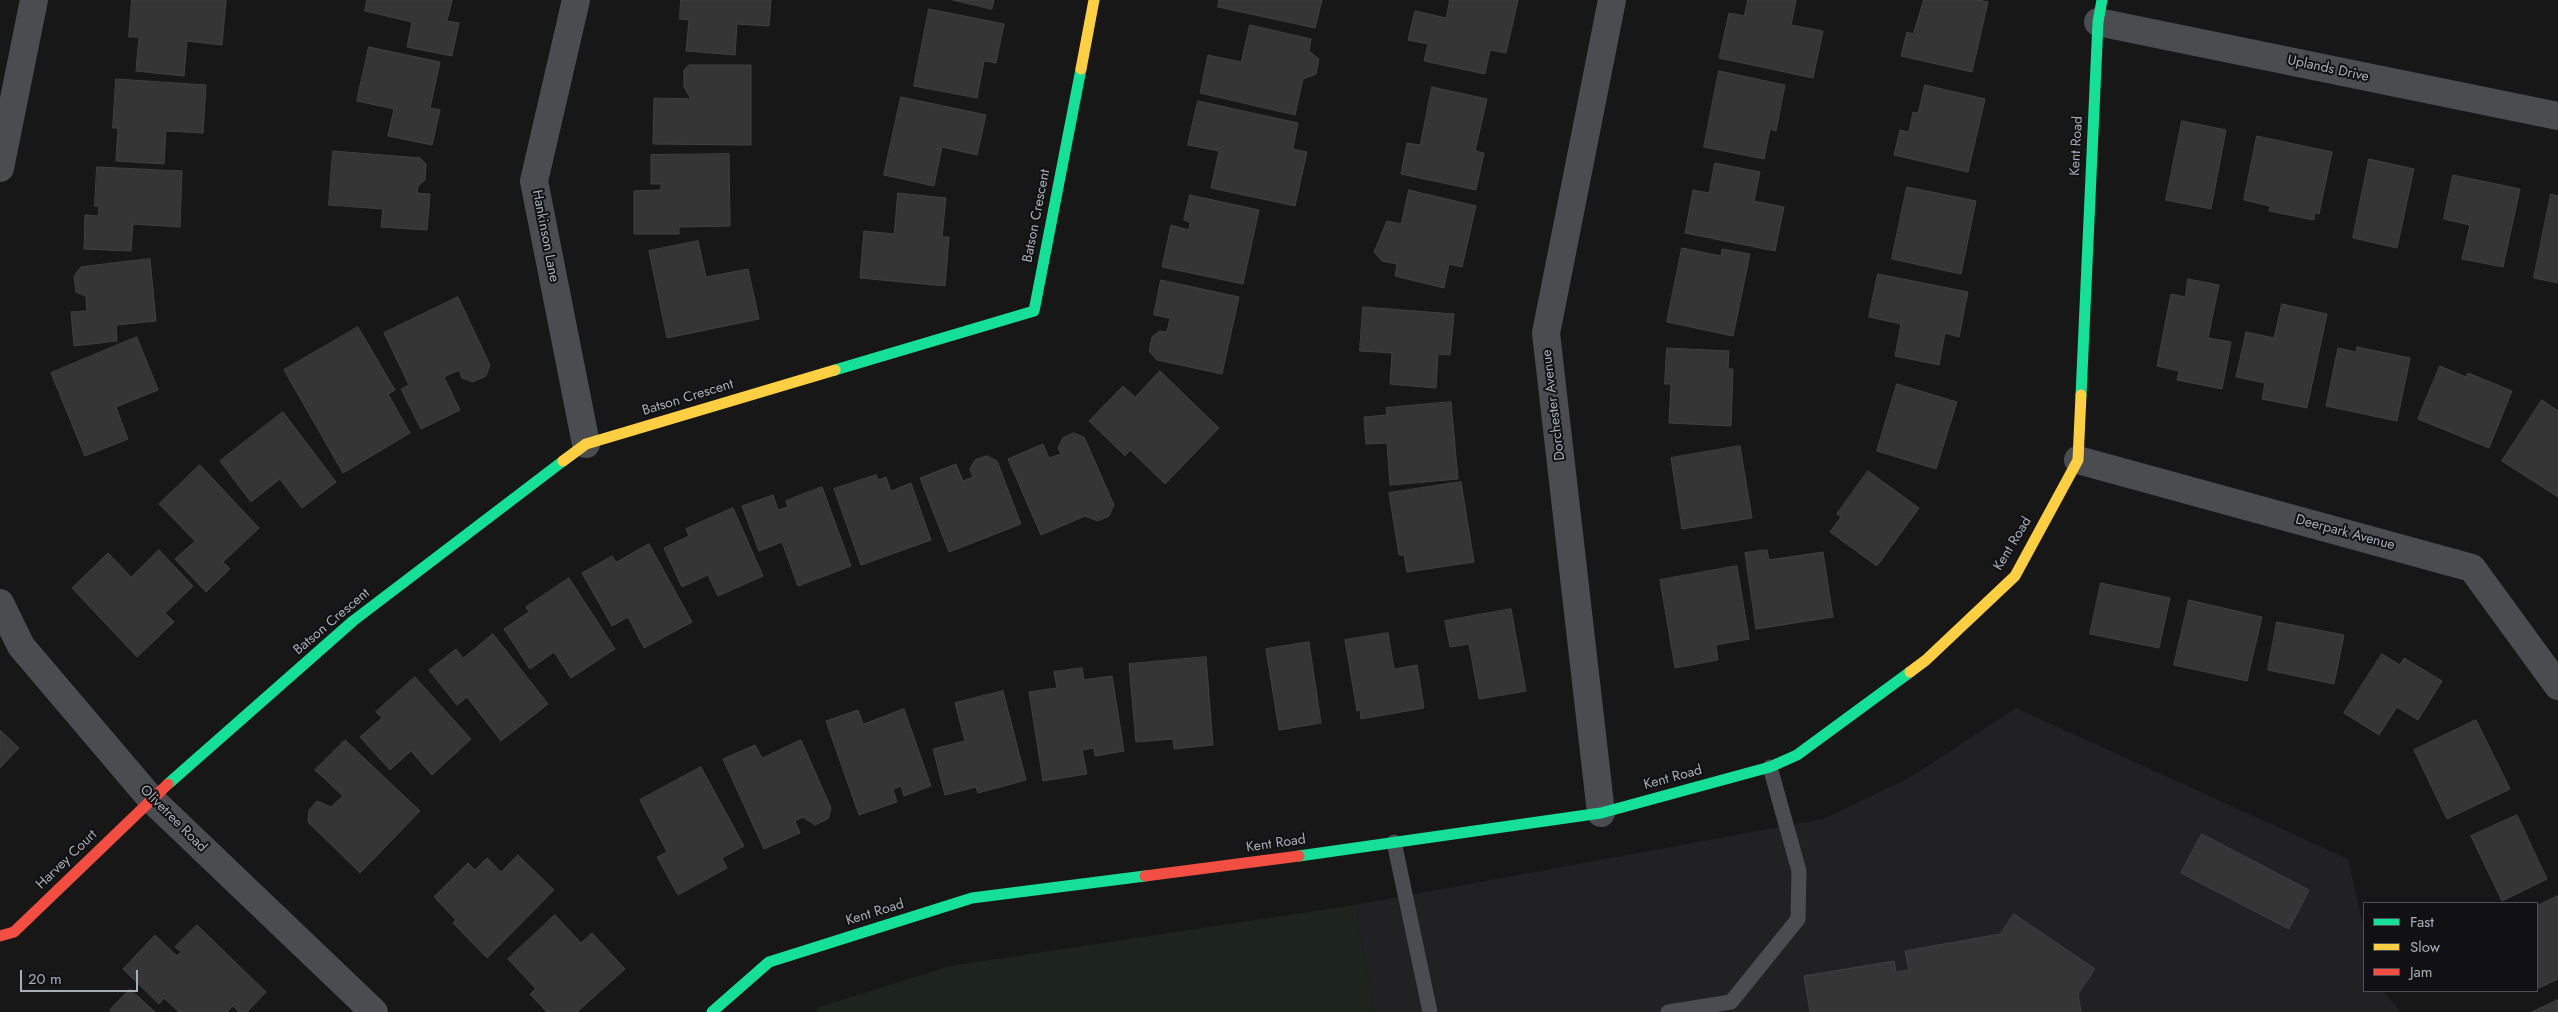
<!DOCTYPE html>
<html>
<head>
<meta charset="utf-8">
<style>
  body { margin:0 }
  #map { position:relative; width:2558px; height:1012px; overflow:hidden; background:#171717; font-family:Jost,sans-serif }
  canvas { display:block }
  .legend { position:absolute; left:2363px; top:902px; width:175px; height:90px; box-sizing:border-box; background:#111113; border:1px solid #4d4f55; margin:0; padding:6px 9px; list-style:none; font-size:15px; color:#a8adb8 }
  .legend li { display:flex; align-items:center; gap:10px; height:25px }
  .legend b { width:25px; border:1px solid #4d4f55 }
  .scale { position:absolute; left:20px; top:970px; width:118px; height:22px; box-sizing:border-box; border:2px solid #a8adb8; border-top:0; padding-left:6px; font-size:15px; line-height:18px; white-space:nowrap; color:#a8adb8; -webkit-text-stroke:4px #111113; paint-order:stroke }
</style>
</head>
<body>
<div id="map">
<canvas width="2558" height="1012"></canvas>
<ul class="legend">
<li><b style="height:6px;background:#16e098"></b>Fast</li>
<li><b style="height:6px;background:#ffcf43"></b>Slow</li>
<li><b style="height:6px;background:#f24e42"></b>Jam</li>
</ul>
<div class="scale">20 m</div>
</div>
<script>
const ctx = document.querySelector('canvas').getContext('2d');
ctx.lineJoin = 'round';
function fillPath(path, color) {
  ctx.fillStyle = color;
  ctx.fill(path, 'evenodd');
}
function strokePath(path, color, width, dash) {
  ctx.strokeStyle = color;
  ctx.lineWidth = width;
  ctx.lineCap = dash ? 'butt' : 'round';
  ctx.setLineDash(dash || []);
  ctx.stroke(path);
}
function write(font, color, halo, rows, align = 'center') {
  ctx.font = font + ' Jost,sans-serif';
  ctx.lineWidth = 4;
  ctx.setLineDash([]);
  ctx.textBaseline = 'middle';
  ctx.strokeStyle = halo;
  ctx.fillStyle = color;
  for (const [text, x, y, turn = 0] of rows) {
    ctx.save();
    ctx.translate(x, y);
    ctx.rotate((+turn || 0) * Math.PI / 180);
    ctx.textAlign = isNaN(turn) ? turn : align;
    if (halo) ctx.strokeText(text, 0, 0);
    ctx.fillText(text, 0, 0);
    ctx.restore();
  }
}
fillPath(new Path2D(`
  M2016 708 2348 859 2364 929V991H2383L2401 1012H1374L1355 905 1823 819 1911 777Z`), '#212123');
fillPath(new Path2D(`
  M1355 905 1374 1012H818L816 1008 950 966Z`), '#1d241e');
const building = new Path2D(`
  M132 0H226L222 45 187 41 184 76 136 71 139 37H129Z
  M367 0H452L447 21 459 23 452 56 407 47 412 22 365 11Z
  M681 0H771L769 26 737 24 735 55 686 51 689 20 680 19Z
  M953 0H994L992 9Z
  M1219 0H1322L1315 28 1218 7Z
  M1450 0H1518L1506 53 1490 50 1485 74 1424 61 1428 44 1408 40 1415 11 1446 18Z
  M1748 0H1796L1791 25 1823 31 1813 78 1719 58 1729 13 1744 16Z
  M1924 0H1979L1988 2 1972 72 1901 56 1907 32 1913 34Z
  M929 9 1004 24 996 63 984 61 977 98 914 86Z
  M1250 25 1311 39 1309 51 1319 59 1316 74 1303 79 1295 115 1200 93 1208 55 1241 62Z
  M369 47 440 62 430 108 440 110 432 145 388 136 394 109 357 101Z
  M689 65H751V145L653 144 654 98 691 99 684 87V70Z
  M1719 71 1785 85 1776 131 1770 129 1764 159 1704 147Z
  M116 79 206 85 203 133 166 131 164 164 116 161 118 128H113Z
  M1925 85 1985 99 1968 172 1894 155 1900 130 1909 132 1913 112 1918 113Z
  M1432 87 1487 99 1475 151 1484 153 1476 190 1401 174 1407 143 1420 145Z
  M901 97 986 115 977 155 942 147 934 186 884 175Z
  M1198 101 1298 123 1293 149 1307 152 1295 206 1211 188 1219 151 1188 145Z
  M2182 121 2226 130 2211 209 2166 200Z
  M2257 136 2332 152 2319 214 2315 212 2314 220 2269 211 2270 206 2244 200Z
  M333 151 420 158 426 164 425 180 418 186 417 193 430 194 427 230 381 227 383 209 329 205Z
  M729 154 730 226 679 227V234H634V191L661 190V184H651V155Z
  M2369 159 2414 169 2397 248 2353 238Z
  M1715 163 1760 172 1754 201 1784 207 1775 251 1685 233 1693 190 1709 193Z
  M97 167 182 171 180 227 133 224 131 251 84 249 85 215 98 216 99 206H95Z
  M2453 175 2520 189 2503 267 2462 259 2470 225 2444 219Z
  M1907 187 1976 201 1961 274 1892 259Z
  M1409 190 1476 206 1462 267 1449 264 1444 288 1395 276 1397 264 1382 261 1374 252 1387 221 1401 224Z
  M898 193 946 198 942 237H949L945 286 860 278 864 231 894 234Z
  M2551 194 2558 196V283L2534 278Z
  M1190 195 1259 210 1243 284 1162 267 1171 225 1189 230 1190 222 1184 220Z
  M698 241 706 277 748 269 759 319 667 338 649 251Z
  M1682 248 1721 256 1722 249 1750 254 1733 336 1667 322Z
  M150 259 156 321 116 325 117 341 74 346 71 312 87 311 86 296 76 292 74 276 81 267Z
  M1878 274 1968 292 1959 337 1945 333 1939 365 1895 356 1901 324 1869 317Z
  M2188 279 2219 285 2208 338 2231 342 2222 389 2177 380 2179 371 2157 366 2171 294 2185 297Z
  M1161 280 1239 297 1222 374 1157 360 1149 351 1152 337 1159 331 1167 332 1170 318 1154 315Z
  M458 297 490 365 486 376 473 382 462 378 459 370 444 377 460 410 421 429 401 389 409 385 384 333Z
  M2282 304 2327 314 2307 408 2262 399 2265 383 2236 377 2246 332 2274 338Z
  M1363 307 1454 314 1450 355 1438 354 1436 388 1390 384 1392 353 1360 351Z
  M358 327 395 390 388 394 410 433 343 473 284 370Z
  M137 337 158 390 116 407 128 439 85 456 51 373Z
  M2357 347 2410 358 2397 421 2326 406 2338 348 2356 352Z
  M1667 348 1729 351 1728 369H1733L1731 426 1669 423 1671 384H1665Z
  M2440 366 2466 377 2468 373 2512 391 2489 448 2418 419Z
  M1160 371 1219 428 1165 484 1130 450 1125 456 1089 421 1123 386 1135 397Z
  M1897 384 1957 402 1936 469 1877 451Z
  M2542 400 2558 411V497L2502 461Z
  M1451 402 1458 479 1390 485 1387 443 1366 444 1364 417 1387 415 1386 408Z
  M283 412 336 482 302 508 280 479 251 502 220 461Z
  M1074 433 1084 437 1114 505 1109 516 1098 521 1085 516 1041 535 1008 459 1043 444 1049 458 1061 454 1058 448 1063 438Z
  M1740 446 1752 518 1682 529 1671 458Z
  M987 456 997 461 1021 524 949 552 920 478 956 464 963 481 973 477 970 469 975 460Z
  M200 465 259 528 223 562 230 569 206 592 175 559 195 541 159 504Z
  M1868 471 1919 508 1877 566 1830 532 1841 517 1837 514Z
  M876 475 878 480 886 477 891 491 911 483 931 540 861 565 834 489Z
  M1461 482 1474 562 1407 572 1404 555H1399L1389 493Z
  M822 487 851 566 798 586 782 542 759 551 742 506 773 495 778 510 788 507 786 501Z
  M733 508 763 576 718 596 708 575 682 587 664 548 689 536 686 529Z
  M649 544 692 622 644 648 628 617 612 626 582 573 612 556 616 562Z
  M159 550 193 586 165 613 174 622 137 657 72 588 108 553 131 577Z
  M1767 550 1769 560 1823 552 1833 617 1756 629 1745 553Z
  M1737 566 1749 639 1716 645 1718 660 1675 668 1660 580Z
  M569 578 615 649 571 678 554 652 530 669 504 629 529 612 526 607Z
  M2101 583 2170 598 2159 648 2090 634Z
  M2189 600 2262 617 2247 681 2174 665Z
  M1511 609 1526 691 1479 699 1469 644 1450 647 1445 621Z
  M2277 622 2344 635 2334 684 2268 670Z
  M1388 633 1394 669 1417 665 1424 708 1361 719 1360 710 1357 711 1345 640Z
  M493 634 548 704 501 741 467 697 457 705 429 670 456 649 463 658Z
  M1309 642 1321 723 1279 730 1266 649Z
  M2382 654 2400 665 2404 658 2442 681 2418 720 2397 707 2379 735 2344 713Z
  M1206 657 1213 745 1174 749 1173 739 1136 742 1129 664Z
  M1082 668 1084 680 1112 676 1124 751 1095 756 1094 748 1082 750 1087 774 1043 781 1029 692 1057 688 1054 672Z
  M415 677 471 739 432 775 411 751 390 770 360 737 382 718 376 712Z
  M1003 691 1026 780 978 793 976 787 945 795 933 749 965 741 955 703Z
  M904 709 931 786 904 796 901 786 893 789 897 802 859 815 826 721 858 710 863 724Z
  M2476 720 2510 789 2447 819 2414 750Z
  M0 730 19 748 0 768Z
  M345 740 420 811 360 873 308 822 309 810 317 801 331 807 343 796 315 770Z
  M801 740 831 808 828 819 815 825 803 817 795 821 800 833 764 849 723 759 755 745 762 758Z
  M701 767 744 846 722 858 727 868 678 895 657 857 667 852 640 800Z
  M2517 815 2547 879 2502 901 2471 836Z
  M2202 834 2309 890 2289 929 2181 873Z
  M518 855 554 890 487 958 453 923 456 920 434 897 468 863 475 870 487 858 501 872Z
  M2558 896V979L2539 988 2537 983V906Z
  M2014 914 2095 969 2078 994 2081 1012H1810L1804 976 1894 961 1896 972 1909 970 1905 951 2000 934Z
  M555 915 581 943 592 933 625 969 577 1012H547L530 994 536 989 508 959Z
  M197 925 266 992 247 1012H239L233 1006 227 1012H179L164 998 159 1004 123 969 155 935 177 956 181 952 175 947Z
  M130 989 155 1012H112L110 1010Z
  M2558 1000V1012H2532Z`);
fillPath(building, '#353536');
strokePath(building, '#3f4043', 1);
strokePath(new Path2D(`
  M1394 842 1430 1012
  M1668 1012 1731 1002 1798 919 1799 871 1770 767`), '#4b4c50', 15);
strokePath(new Path2D(`
  M576 0 534 181 586 444
  M2098 22 2558 116
  M0 168 34 0
  M2078 460 2472 568 2558 686
  M0 603 21 646 151 799 374 1012
  M1601 813 1546 333 1612 0`), '#4b4c50', 28);
strokePath(new Path2D(`
  M835 370 1034 311 1081 69
  M2081 395 2098 22 2102 0
  M168 784 353 621 563 461
  M1299 856 1601 813 1770 767 1797 755 1910 672
  M712 1012 769 962 972 898 1145 876`), '#16e098', 11);
strokePath(new Path2D(`
  M1081 69 1094 0
  M563 461 586 444 835 370
  M1910 672 1926 660 2015 576 2078 460 2081 395`), '#ffcf43', 11);
strokePath(new Path2D(`
  M1145 876 1299 856
  M0 936 14 932 168 784`), '#f24e42', 11);
write('14px', '#a8adb8', '#111113', [
  ["Uplands Drive",2328,69,12],
  ["Kent Road",2077,146,-87],
  ["Batson Crescent",1037,216,-79],
  ["Hankinson Lane",545,236,79],
  ["Batson Crescent",688,398,-17],
  ["Dorchester Avenue",1554,405,-97],
  ["Deerpark Avenue",2345,533,15],
  ["Kent Road",2013,544,-59],
  ["Batson Crescent",332,622,-40],
  ["Kent Road",1673,778,-15],
  ["Olivetree Road",173,819,45],
  ["Kent Road",1276,844,-8],
  ["Harvey Court",67,860,-44],
  ["Kent Road",875,913,-17]
]);
</script>
</body>
</html>
